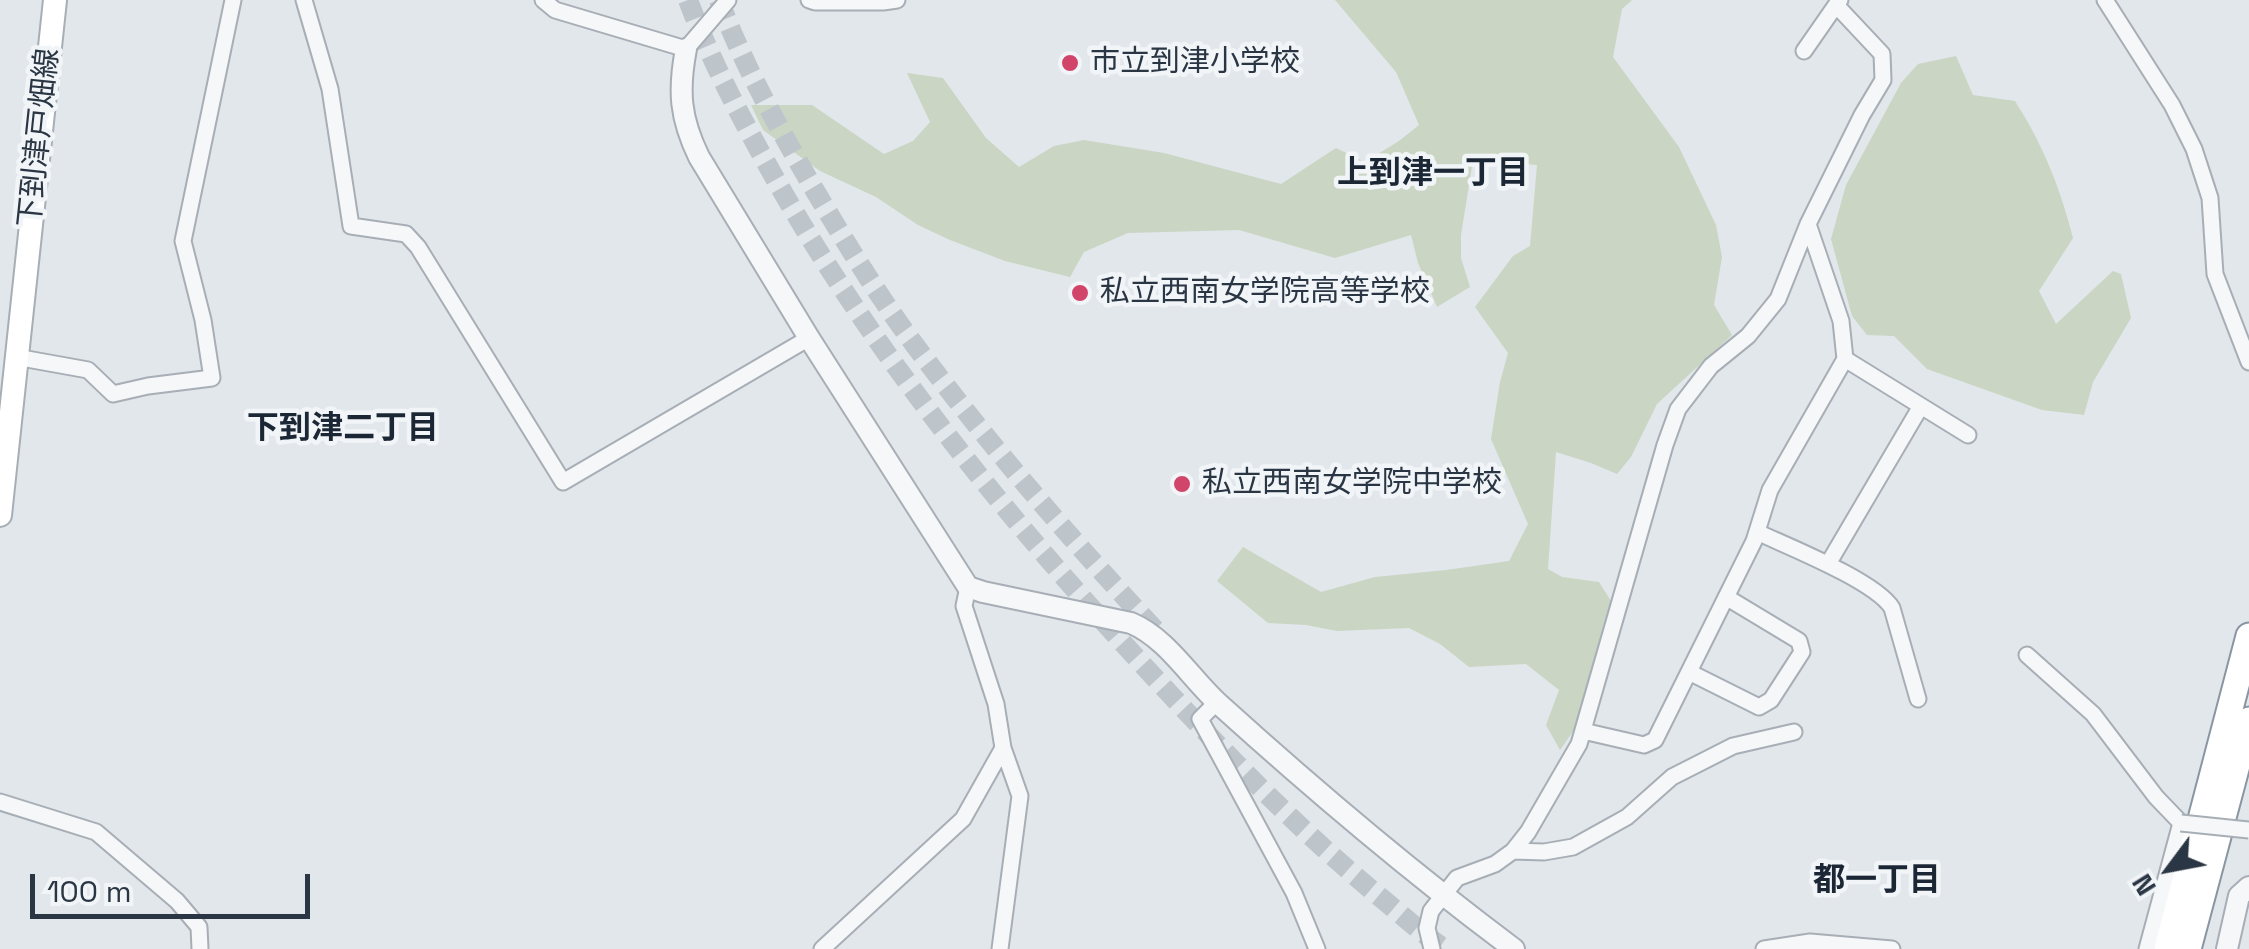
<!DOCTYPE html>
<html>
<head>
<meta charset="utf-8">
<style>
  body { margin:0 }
  #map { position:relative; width:2249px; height:949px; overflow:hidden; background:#e2e7eb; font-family:"Space Grotesk",sans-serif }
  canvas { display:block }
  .north { position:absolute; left:2119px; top:819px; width:100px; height:100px; -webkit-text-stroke:8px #f2f5f8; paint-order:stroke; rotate:238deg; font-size:28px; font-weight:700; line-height:40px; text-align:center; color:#2a3644 }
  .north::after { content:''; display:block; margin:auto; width:35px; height:45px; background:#2a3644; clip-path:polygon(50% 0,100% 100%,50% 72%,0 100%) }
  .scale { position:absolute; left:30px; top:874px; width:280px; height:45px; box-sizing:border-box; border:5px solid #2a3644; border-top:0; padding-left:12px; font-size:30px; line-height:35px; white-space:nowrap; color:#2a3644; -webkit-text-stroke:8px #f2f5f8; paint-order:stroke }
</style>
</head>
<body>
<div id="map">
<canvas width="2249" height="949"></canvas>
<div class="north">N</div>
<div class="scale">100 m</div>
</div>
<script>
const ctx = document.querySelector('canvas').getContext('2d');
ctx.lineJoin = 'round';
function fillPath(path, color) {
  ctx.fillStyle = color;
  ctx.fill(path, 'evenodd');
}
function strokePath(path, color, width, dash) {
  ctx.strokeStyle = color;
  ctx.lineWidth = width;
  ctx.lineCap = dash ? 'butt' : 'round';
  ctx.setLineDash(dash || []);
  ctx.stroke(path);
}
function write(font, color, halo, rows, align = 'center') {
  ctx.font = font + ' "Space Grotesk","Noto Sans JP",sans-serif';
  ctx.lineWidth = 9;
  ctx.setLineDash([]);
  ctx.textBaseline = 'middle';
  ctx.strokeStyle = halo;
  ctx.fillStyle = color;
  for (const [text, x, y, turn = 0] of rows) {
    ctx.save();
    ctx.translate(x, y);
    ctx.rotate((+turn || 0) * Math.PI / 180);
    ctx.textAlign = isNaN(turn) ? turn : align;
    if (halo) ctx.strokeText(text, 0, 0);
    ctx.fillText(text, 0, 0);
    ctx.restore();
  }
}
fillPath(new Path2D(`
  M1335 0H1632L1622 9 1613 57 1679 147 1716 225 1722 257 1714 305 1732 335 1657 404 1631 457 1617 474 1591 463 1556 452 1548 569 1562 577 1599 582 1611 601 1576 727 1560 750 1546 725 1559 690 1526 664 1469 667 1440 644 1409 628 1337 631 1306 625 1268 623 1217 581 1243 547 1321 592 1375 577 1446 570 1509 561 1528 524 1491 439 1500 382 1508 353 1475 307 1513 256 1530 246 1537 165 1473 160 1461 235V258L1470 287 1437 307 1418 263 1411 235 1335 258 1239 230 1128 233 1084 252 1070 277 1005 261 950 240 918 225 876 197 820 171 763 130 751 105H812L884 154 913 141 930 122 907 73 943 78 986 138 1019 167 1054 146 1084 140 1164 153 1281 184 1336 148 1365 162 1399 141 1419 125 1396 72Z
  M1956 56 1973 95 2015 101C2043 145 2060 187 2073 238L2039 291 2056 324 2113 271 2121 274 2131 318 2093 382 2084 415 2042 410 1927 369 1894 336 1867 335 1852 316 1831 239 1846 185 1901 83 1918 64Z`), '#cad5c3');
strokePath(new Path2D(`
  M688 0C714 69 749 133 785 196 891 378 1025 539 1168 692 1235 764 1304 834 1380 897 1401 914 1422 934 1445 949
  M719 0C743 64 777 125 811 184 843 238 876 293 914 344 990 446 1073 542 1160 635`), '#bdc4ca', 20, [20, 10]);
const minor = new Path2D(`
  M304 0 330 89 351 226 406 234 418 247 563 482 809 338
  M543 0 555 10 686 49 728 0
  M809 0 815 2H883L897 0
  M2105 0 2172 105 2194 149 2210 198 2215 274 2249 362
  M1804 51 1836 5
  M16 357 88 370 113 394 148 386 212 378 203 320 183 241 233 0
  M1845 359 1968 435
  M1757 532C1789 547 1875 581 1892 608L1918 699
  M1828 564 1921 406
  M968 587 964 606 996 704 1003 748 1020 796 1000 949
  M2027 655 2093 714 2156 797 2181 823 2147 949
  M1689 672 1759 707 1771 700 1802 652 1799 641 1726 597
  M1217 702 1200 719 1294 893 1317 949
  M1583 731 1644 745 1655 740 1754 541 1770 490 1845 359 1841 321 1808 224
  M0 802 96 832 177 901 199 927 200 949
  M1513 851 1544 852 1573 847 1627 817 1672 777 1733 746 1794 732
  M822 949 963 819 1003 748
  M1432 949 1427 928 1431 911 1457 878 1495 864 1513 851 1528 832 1579 744 1665 445 1678 409 1711 366 1748 336 1778 299 1808 224 1862 115 1883 80 1882 54 1836 5 1840 0
  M1764 949 1810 942 1892 949`);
const tertiary = new Path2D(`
  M686 49C678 91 680 118 699 157L809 338 968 587 983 592 1131 623C1167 638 1191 679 1220 705 1314 790 1412 873 1514 949
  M2227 949 2239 896 2249 887`);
const secondary = new Path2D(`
  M0 515 55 0`);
const trunk = new Path2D(`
  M2167 949 2249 636
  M2188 949 2249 720`);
strokePath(minor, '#a7aeb6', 19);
strokePath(tertiary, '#a7aeb6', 24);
strokePath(secondary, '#a7aeb6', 26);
strokePath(trunk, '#8996a2', 29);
strokePath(minor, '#f5f7f9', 15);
strokePath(tertiary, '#f5f7f9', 20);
strokePath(secondary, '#fff', 22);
strokePath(trunk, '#fff', 25);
const minorBridge = new Path2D(`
  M2181 823 2249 830`);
strokePath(minorBridge, '#a7aeb6', 19, []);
strokePath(minorBridge, '#f5f7f9', 15);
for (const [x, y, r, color] of [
  [1070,63,10,"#d2456b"],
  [1080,293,10,"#d2456b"],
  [1182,484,10,"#d2456b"]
]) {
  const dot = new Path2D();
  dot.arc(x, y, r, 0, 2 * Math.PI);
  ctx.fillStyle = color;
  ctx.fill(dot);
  strokePath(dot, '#f2f5f8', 4);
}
write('30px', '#2a3644', '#f2f5f8', [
  ["市立到津小学校",1090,63],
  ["私立西南女学院高等学校",1100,293],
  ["私立西南女学院中学校",1202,484]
], 'left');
write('30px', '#2a3644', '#f2f5f8', [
  ["下到津戸畑線",40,138,-84]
]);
write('bold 32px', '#1c2735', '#f2f5f8', [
  ["上到津一丁目",1433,174],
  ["下到津二丁目",343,429],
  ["都一丁目",1877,881]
]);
</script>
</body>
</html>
